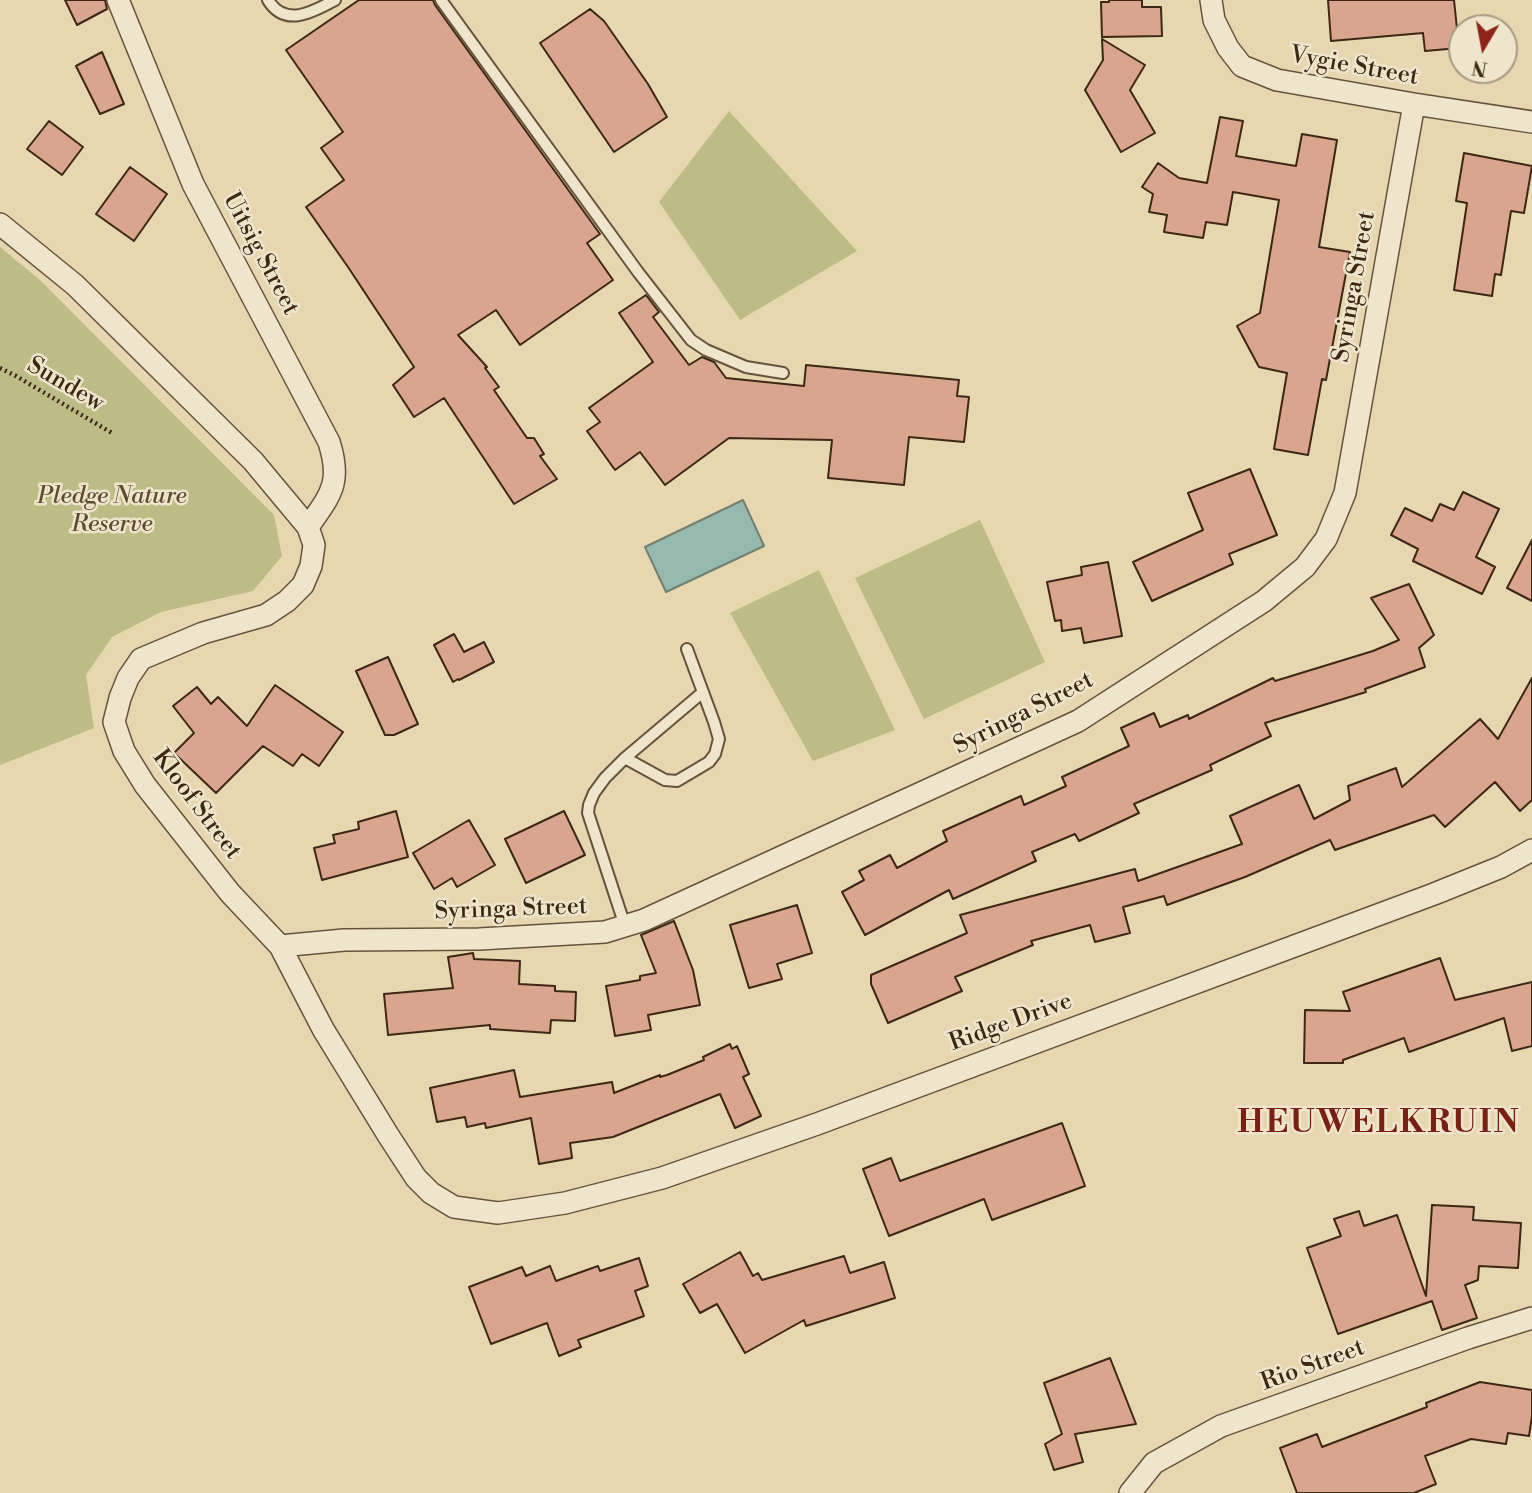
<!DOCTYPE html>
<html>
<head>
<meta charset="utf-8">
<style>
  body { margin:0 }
  #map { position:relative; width:1532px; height:1493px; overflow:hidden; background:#e6d7b0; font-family:"Libre Bodoni",serif }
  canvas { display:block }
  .north { position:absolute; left:1448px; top:14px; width:70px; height:70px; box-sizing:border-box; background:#efe5cc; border:2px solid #a89983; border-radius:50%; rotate:190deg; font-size:19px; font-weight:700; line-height:28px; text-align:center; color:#3d2715 }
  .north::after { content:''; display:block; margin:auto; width:24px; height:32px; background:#8f2418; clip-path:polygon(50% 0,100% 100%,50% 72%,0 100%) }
</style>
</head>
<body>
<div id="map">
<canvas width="1532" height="1493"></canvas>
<div class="north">N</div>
</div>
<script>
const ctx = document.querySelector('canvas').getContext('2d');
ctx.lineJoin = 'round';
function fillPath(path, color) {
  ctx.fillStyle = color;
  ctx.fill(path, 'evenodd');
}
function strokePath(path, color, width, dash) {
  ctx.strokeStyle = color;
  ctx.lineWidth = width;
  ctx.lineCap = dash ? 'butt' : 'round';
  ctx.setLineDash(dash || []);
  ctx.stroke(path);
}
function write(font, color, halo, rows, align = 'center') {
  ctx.font = font + ' "Libre Bodoni",serif';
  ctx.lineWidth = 5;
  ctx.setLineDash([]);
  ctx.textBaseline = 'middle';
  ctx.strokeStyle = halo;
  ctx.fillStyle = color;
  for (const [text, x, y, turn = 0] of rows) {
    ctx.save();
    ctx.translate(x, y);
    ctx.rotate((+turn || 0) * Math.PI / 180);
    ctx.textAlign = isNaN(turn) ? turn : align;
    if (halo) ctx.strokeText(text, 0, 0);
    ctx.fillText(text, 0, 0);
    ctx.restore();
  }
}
fillPath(new Path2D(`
  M729 111 857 251 740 320 659 202Z
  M0 247 40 280 274 515 282 556 253 591 161 612 112 637 86 675 94 728 0 765Z
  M980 520 1045 662 924 719 855 578Z
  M819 570 895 730 813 761 730 613Z`), '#bdbc86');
const water = new Path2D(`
  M743 500 764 546 666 592 645 547Z`);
fillPath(water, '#96b9ae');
strokePath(water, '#727f71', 2);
const building = new Path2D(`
  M65 0H105L107 9 77 25Z
  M359 0H433L435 5 600 234 587 243 613 280 520 345 496 310 458 335 487 367 485 368 499 387 494 390 527 438H534L544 454 540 456 557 479 514 504 444 398 414 417 393 385 414 367 348 267 306 207 344 180 321 148 343 132 286 50Z
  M1109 0H1142V7H1161L1162 36 1102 37 1101 2H1109Z
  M1328 0H1454L1459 48 1425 51 1423 33 1331 41Z
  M590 9 604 21 648 84 667 117 614 152 540 43Z
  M1102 39 1145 65 1130 90 1155 133 1121 152 1085 90 1103 60Z
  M102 52 124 104 100 114 76 66Z
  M1220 117 1243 121 1236 156 1296 166 1302 134 1337 140 1319 247 1350 252 1326 380 1322 379 1308 455 1274 449 1287 373 1259 367 1237 326 1260 313 1279 200 1233 192 1227 225 1206 222 1203 238 1164 232 1167 215 1149 212 1153 194 1142 187 1158 163 1179 178 1207 183Z
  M49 121 83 147 62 175 27 149Z
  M1464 153 1532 166 1524 213 1511 211 1501 275 1495 274 1492 296 1454 290 1467 203 1456 201Z
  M130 167 167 194 134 241 96 214Z
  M646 295 659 312 653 317 689 365 702 357 714 362 726 378 804 386 806 365 959 380 957 396 969 397 964 442 909 437 904 485 828 478 832 440 729 438 665 485 640 452 615 470 587 431 600 422 589 408 653 362 619 313Z
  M1250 469 1277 535 1229 554 1233 564 1152 601 1133 562 1203 530 1188 493Z
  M1463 492 1499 509 1476 557 1495 567 1482 594 1413 561 1418 549 1391 535 1405 508 1432 521 1440 504 1454 510Z
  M1532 540V601L1507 588Z
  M1108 562 1122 636 1084 643 1081 628 1062 631 1061 620 1055 621 1047 582 1082 575 1081 567Z
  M1409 584 1434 635 1419 648 1425 667 1365 689 1366 692 1265 723 1271 736 1210 765 1212 770 1134 804 1139 813 1079 841 1075 834 1032 852 1036 861 953 899 949 890 865 935 842 892 864 880 859 871 890 855 897 868 947 841 943 831 1021 796 1024 805 1066 786 1062 777 1129 746 1121 728 1154 713 1160 727 1188 715 1189 719 1273 678 1275 681 1373 651 1399 640 1371 598Z
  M454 634 464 652 484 642 494 662 459 680 458 679 453 682 434 645Z
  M388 657 418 724 394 735H385L356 671Z
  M1532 678V800L1520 811 1495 782 1445 827 1434 815 1335 850 1330 840 1245 877 1167 905 1164 896 1123 907 1130 933 1095 942 1090 925 1031 941 1033 945 955 977 962 991 888 1023 871 984V975L967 933 960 915 1135 869 1138 881 1242 844 1230 816 1299 785 1314 819 1350 800 1348 786 1396 768 1402 787 1480 719 1498 739Z
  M275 685 343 732 319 766 302 754 293 766 263 746 216 793 174 753 194 733 173 706 197 687 211 704 218 697 247 726Z
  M396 811 408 857 322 880 314 848 335 843 333 835 359 829 358 822Z
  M564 811 585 855 526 883 505 839Z
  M469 820 495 865 457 887 452 878 434 889 413 853Z
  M797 905 812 953 777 964 782 979 749 988 730 925Z
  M674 921 693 970 700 1005 648 1015 651 1030 615 1036 606 986 640 980V976L656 973 641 935Z
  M473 953 474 959 520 961 519 984 555 986V991L576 992 575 1021 551 1020 550 1033 490 1029V1025L388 1035 384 994 453 988 448 957Z
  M1440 958 1455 1000 1532 982V1046L1512 1051 1504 1018 1409 1052 1404 1038 1343 1060V1063H1304L1305 1010 1350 1011 1343 992Z
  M730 1044 732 1049 737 1046 749 1074 743 1077 761 1116 735 1128 720 1094 613 1137 570 1143 572 1158 539 1164 531 1118 486 1128 485 1123 467 1127 465 1117 437 1122 430 1088 514 1070 520 1097 612 1082 614 1093 660 1075V1077L667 1075 704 1060 703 1057Z
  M1062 1123 1085 1186 992 1220 984 1199 889 1236 863 1169 891 1158 900 1181Z
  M1432 1205 1474 1207 1473 1220 1521 1223 1518 1268 1479 1266 1478 1280 1465 1285 1477 1318 1442 1330 1432 1301 1338 1334 1307 1248 1341 1236 1334 1219 1359 1211 1364 1226 1397 1215 1426 1296Z
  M740 1252 753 1276 758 1273 762 1280 844 1256 850 1273 884 1262 895 1298 806 1326 804 1320 745 1353 717 1304 700 1313 683 1284Z
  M639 1258 648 1286 635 1291 644 1316 578 1340 581 1347 559 1356 547 1323 491 1344 469 1287 522 1267 526 1276 550 1266 556 1281 598 1266 600 1271Z
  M1110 1358 1136 1424 1075 1434 1083 1462 1054 1470 1045 1444 1062 1434 1044 1383Z
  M1480 1382 1532 1390V1416L1529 1436 1508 1433 1506 1444 1471 1439 1425 1456 1436 1484 1414 1493H1297L1280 1448 1317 1434 1322 1447 1427 1407 1426 1403Z`);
fillPath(building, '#d9a58e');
strokePath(building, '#3d2715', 2);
const lane = new Path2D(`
  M268 0C285 28 313 12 335 0
  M441 0 638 272 691 340 706 350 746 367 783 373
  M625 758 665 780 677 781 709 762 715 754 719 739 714 722 687 649
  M625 926 588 813 589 805 594 793 605 778 625 758 703 692`);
const street = new Path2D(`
  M118 0 193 184 329 442C342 483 331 494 308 527
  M1211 0 1214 20 1228 48 1242 66 1277 80 1414 104 1532 122
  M0 224 75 285 253 461 308 527 314 545 311 566 303 585 287 601 266 615 203 633 141 659 128 678 120 698 114 722 124 751 145 785 230 893 280 946 323 1029 388 1135 416 1178 431 1193 454 1207 498 1213 525 1209 565 1203 662 1178 817 1124 1434 894 1501 867 1532 850
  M280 946 344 940 479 939 605 932 644 920 1078 721 1264 601 1305 567 1326 539 1345 493 1414 104
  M1130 1493 1154 1463 1221 1426 1468 1338 1532 1318`);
strokePath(lane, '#67533c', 14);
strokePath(street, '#67533c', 24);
strokePath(new Path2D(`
  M0 368 16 376 112 433`), '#3d2715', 4.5, [2, 3.5]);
strokePath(lane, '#efe5cc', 10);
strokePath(street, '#efe5cc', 21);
write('24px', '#3d2715', '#efe5cc', [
  ["Vygie Street",1354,67,10],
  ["Uitsig Street",260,254,62],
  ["Syringa Street",1355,287,-80],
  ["Sundew",65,385,30],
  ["Syringa Street",1024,714,-27],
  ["Kloof Street",196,805,53],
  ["Syringa Street",511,910,-2],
  ["Ridge Drive",1011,1023,-20],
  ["Rio Street",1313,1366,-20]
]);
write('italic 24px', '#5d4c31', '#efe5cc', [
  ["Pledge Nature",112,497],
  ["Reserve",112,525]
]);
ctx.letterSpacing = '2px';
write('bold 32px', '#7a1f14', '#efe5cc', [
  ["HEUWELKRUIN",1379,1124]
]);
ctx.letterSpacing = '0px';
</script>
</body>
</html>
